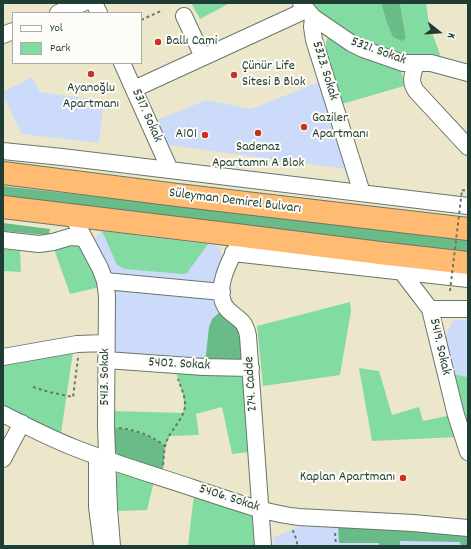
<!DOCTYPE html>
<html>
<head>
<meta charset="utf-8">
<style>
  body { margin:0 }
  #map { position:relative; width:471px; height:549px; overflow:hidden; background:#ece7cb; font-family:Dekko,sans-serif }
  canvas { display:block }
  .frame { position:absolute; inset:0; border:4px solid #1f3d34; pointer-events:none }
  .legend { position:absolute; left:12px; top:12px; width:130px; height:52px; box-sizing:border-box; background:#fdfcf7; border:1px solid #a4b0a9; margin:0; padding:5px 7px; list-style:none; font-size:12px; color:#1f3d34 }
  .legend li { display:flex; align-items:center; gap:8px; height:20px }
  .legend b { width:20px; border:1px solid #a4b0a9 }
  .north { position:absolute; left:419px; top:12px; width:40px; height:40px; -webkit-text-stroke:3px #fdfcf7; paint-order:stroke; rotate:107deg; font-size:11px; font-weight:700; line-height:16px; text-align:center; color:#1f3d34 }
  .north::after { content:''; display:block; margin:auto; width:14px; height:18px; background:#1f3d34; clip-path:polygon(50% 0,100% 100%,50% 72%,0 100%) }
</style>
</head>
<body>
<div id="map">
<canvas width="471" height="549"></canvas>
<div class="frame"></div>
<ul class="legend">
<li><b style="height:5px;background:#fff"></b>Yol</li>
<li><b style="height:11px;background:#82dca1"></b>Park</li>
</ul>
<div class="north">K</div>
</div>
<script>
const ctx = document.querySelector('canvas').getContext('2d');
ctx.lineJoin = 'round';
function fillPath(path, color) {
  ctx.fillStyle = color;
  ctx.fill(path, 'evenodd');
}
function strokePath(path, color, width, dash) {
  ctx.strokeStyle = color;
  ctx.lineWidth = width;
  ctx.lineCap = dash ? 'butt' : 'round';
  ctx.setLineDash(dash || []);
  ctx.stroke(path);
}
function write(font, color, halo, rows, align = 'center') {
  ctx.font = font + ' Dekko,sans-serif';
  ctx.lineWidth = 4;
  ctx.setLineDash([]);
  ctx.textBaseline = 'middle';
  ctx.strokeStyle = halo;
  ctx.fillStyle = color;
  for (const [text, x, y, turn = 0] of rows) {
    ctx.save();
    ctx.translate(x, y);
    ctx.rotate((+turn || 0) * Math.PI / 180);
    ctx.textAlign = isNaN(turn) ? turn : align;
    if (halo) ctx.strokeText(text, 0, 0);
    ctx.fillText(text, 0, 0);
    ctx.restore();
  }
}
fillPath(new Path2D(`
  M32 77 40 92 104 101 99 143 22 134 3 96V92Z
  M319 82 346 169 169 145 157 120 206 100 251 109Z
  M102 231 218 246 224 259 221 311 212 319 205 363 112 356 93 240Z
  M455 320H468V377L452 374 445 342V338L452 322Z
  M304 524 468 533V546H274L273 538Z`), '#cddbfa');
fillPath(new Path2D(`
  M191 3H230L200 19Z
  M308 3H381L386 20 406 38 400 3H426L429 24 441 57 427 55 416 56H404L352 38Z
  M329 37 400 69 402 74 404 86 342 104 326 53V42L327 39Z
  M102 231 208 244 187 273 182 274 125 269 117 265Z
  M68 245 79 246 84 249 100 287 70 294 54 249Z
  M3 249 20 251 21 272 3 271Z
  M350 302 351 311 340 375 263 386 257 326Z
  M73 352 61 433 3 406V365Z
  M359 368 379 371 392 415 419 407 423 421 452 415 458 437 372 441Z
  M176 372 243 374 248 452 232 454 222 407 196 414 199 435 170 436 165 446C149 434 132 430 113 427V411L183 413C187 398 179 386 176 372Z
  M452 374 468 377V434Z
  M119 471 154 481 147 510 118 511 116 479 117 474Z
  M194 494 252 513 254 546H188Z`), '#82dca1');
fillPath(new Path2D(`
  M381 3H400L406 38 402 41 393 37 386 20Z
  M3 186 468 239V254L3 200Z
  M3 223 50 229 49 234 47 235 3 231Z
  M221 311 237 327 240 332 241 358 238 363H205L209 327 212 319Z
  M113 427C132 430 149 434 165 446L163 472 118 455 114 449Z
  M338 524 468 533V546H461L460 542 400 541V546H379V543H339Z`), '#69bc87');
const minor = new Path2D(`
  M94 3 99 13
  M301 3 313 17 351 43 363 49 403 63H431L468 73
  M58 13 83 3
  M184 16 203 57
  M313 17 312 27 314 40 362 193
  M3 35 13 31
  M122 63 170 170
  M416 63C413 74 409 81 416 91L468 147
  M134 89 306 10
  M3 151 62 157 468 206
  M72 215 100 268 105 281 107 296 106 426 109 509 112 546
  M244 236C233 253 210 291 228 310 239 320 245 320 248 336L263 546
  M3 240 39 244 53 242 70 237 84 238
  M233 253 468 279
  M398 267 430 309 456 415 468 452
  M105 281 222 292
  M430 309H468
  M3 357 77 344 106 343
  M106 360 204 367 251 368
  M3 414C26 426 50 438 75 448 113 463 154 475 193 488 228 499 263 513 299 517L413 523 468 528
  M97 458V507L102 546
  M3 459 22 423`);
const highway = new Path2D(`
  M3 173 177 195 468 229
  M3 207 244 236 388 254 468 263`);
strokePath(minor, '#677869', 18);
strokePath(highway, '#677869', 24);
strokePath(new Path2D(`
  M141 20 163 10
  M462 190 468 191
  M33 387 49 392 73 397 78 358
  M119 428C136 430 151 435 165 446
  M163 465C164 456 164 448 167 440 172 429 183 419 185 407 186 397 181 388 178 379
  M294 531H293L297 541V546
  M335 533 336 546`), '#677869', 2, [3, 3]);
strokePath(minor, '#fff', 16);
strokePath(highway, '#ffbb71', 22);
strokePath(new Path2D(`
  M450 291 462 190`), '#677869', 2, [3, 3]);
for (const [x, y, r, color] of [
  [158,42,4,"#c8321e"],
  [91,74,4,"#c8321e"],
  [234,75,4,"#c8321e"],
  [304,127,4,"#c8321e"],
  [258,133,4,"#c8321e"],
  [205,135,4,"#c8321e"],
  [403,478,4,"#c8321e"]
]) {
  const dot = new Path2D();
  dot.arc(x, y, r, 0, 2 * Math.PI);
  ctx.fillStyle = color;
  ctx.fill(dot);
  strokePath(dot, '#fdfcf7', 1.5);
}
write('14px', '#1f3d34', '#fdfcf7', [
  ["Ballı Cami",166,42],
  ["Çünür Life",242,67],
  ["Sitesi B Blok",242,83],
  ["Ayanoğlu",91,89,"center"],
  ["Apartmanı",91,105,"center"],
  ["Gaziler",312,119],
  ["Apartmanı",312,135],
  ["A101",197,135,"right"],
  ["Sadenaz",258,148,"center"],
  ["Apartamnı A Blok",258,164,"center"],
  ["Kaplan Apartmanı",395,478,"right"]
], 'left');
write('14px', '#1f3d34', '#fdfcf7', [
  ["5321. Sokak",378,52,20],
  ["5323. Sokak",324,71,73],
  ["5317. Sokak",146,116,66],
  ["Süleyman Demirel Bulvarı",235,202,7],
  ["5419. Sokak",439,347,77],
  ["5402. Sokak",179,365,3],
  ["5413. Sokak",106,377,-90],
  ["274. Cadde",252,384,-94],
  ["5406. Sokak",229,499,18]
]);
</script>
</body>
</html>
